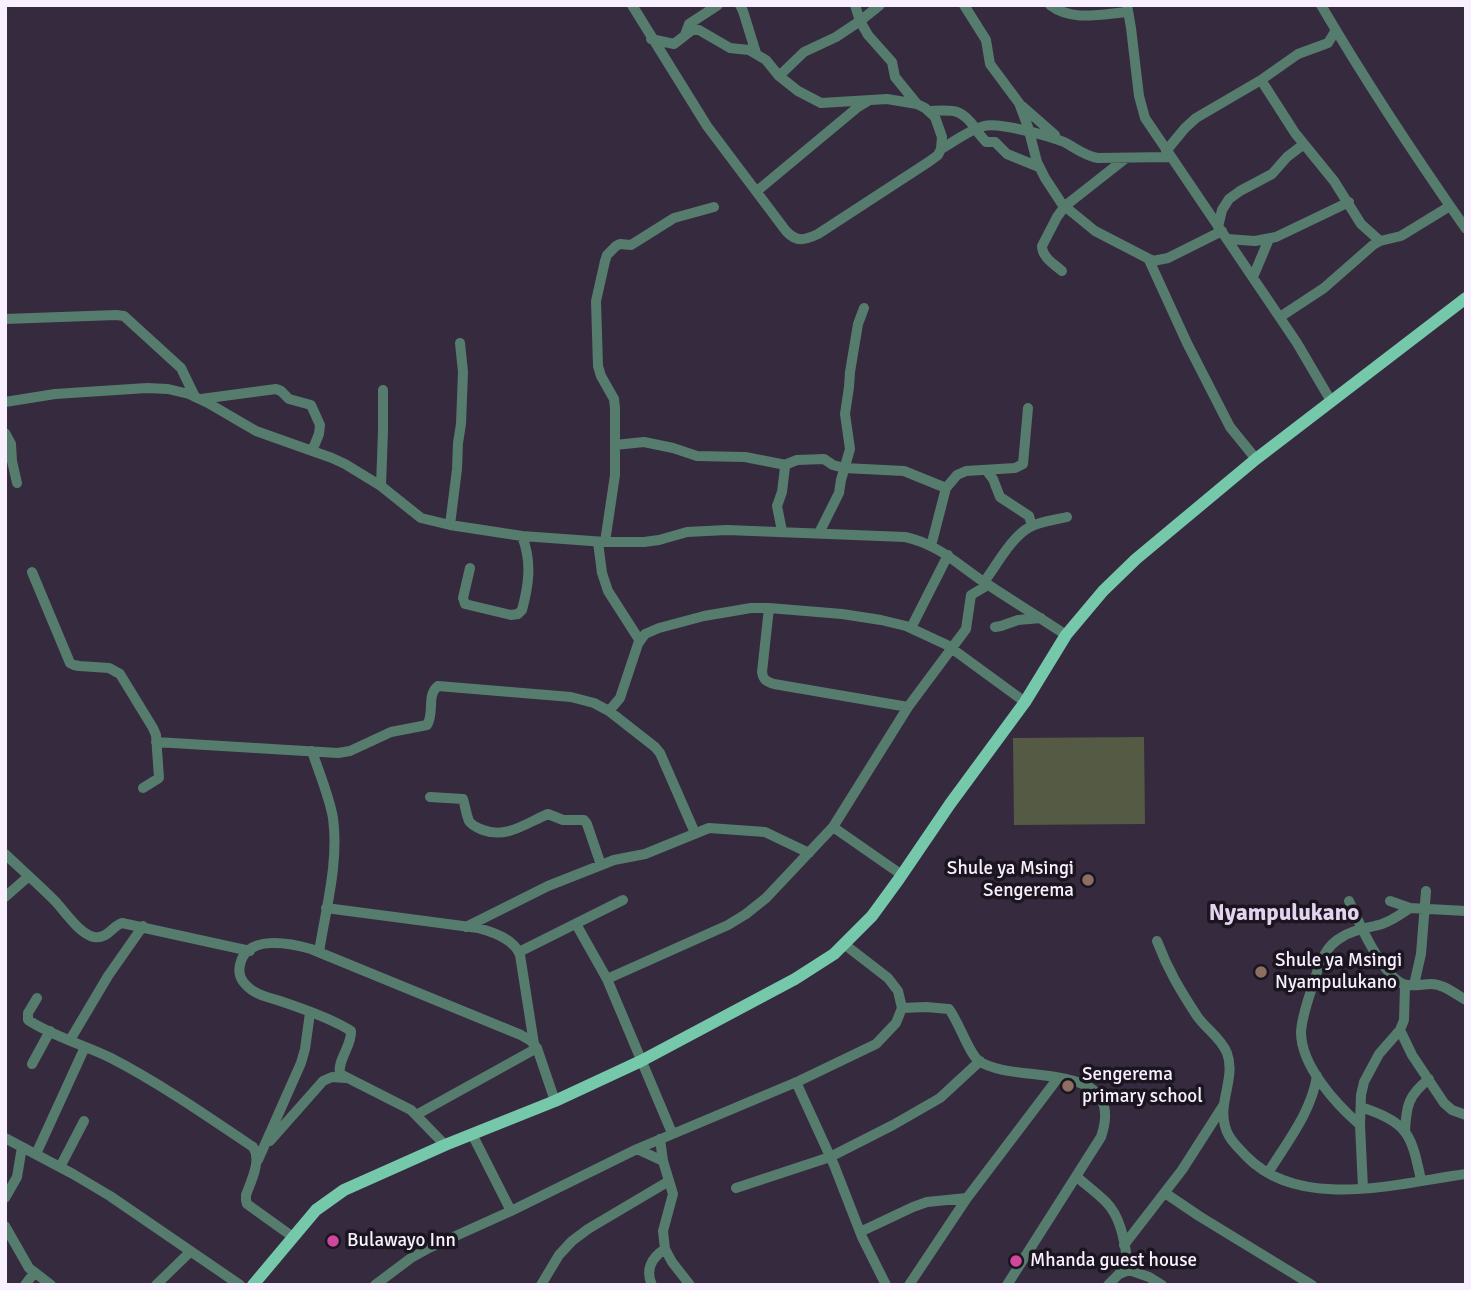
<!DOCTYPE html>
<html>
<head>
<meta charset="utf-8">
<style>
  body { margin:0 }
  #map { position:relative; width:1471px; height:1290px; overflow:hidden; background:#362a3f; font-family:Signika,sans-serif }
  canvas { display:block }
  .frame { position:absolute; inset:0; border:7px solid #f8f0fe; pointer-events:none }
</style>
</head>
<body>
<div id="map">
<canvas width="1471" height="1290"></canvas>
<div class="frame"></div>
</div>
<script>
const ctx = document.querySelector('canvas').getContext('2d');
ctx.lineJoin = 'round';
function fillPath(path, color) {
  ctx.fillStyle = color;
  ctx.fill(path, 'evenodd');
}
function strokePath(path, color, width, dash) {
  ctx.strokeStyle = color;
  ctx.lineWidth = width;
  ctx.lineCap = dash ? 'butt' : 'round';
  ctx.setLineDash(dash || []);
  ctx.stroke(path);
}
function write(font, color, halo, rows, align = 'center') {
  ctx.font = font + ' Signika,sans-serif';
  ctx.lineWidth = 7;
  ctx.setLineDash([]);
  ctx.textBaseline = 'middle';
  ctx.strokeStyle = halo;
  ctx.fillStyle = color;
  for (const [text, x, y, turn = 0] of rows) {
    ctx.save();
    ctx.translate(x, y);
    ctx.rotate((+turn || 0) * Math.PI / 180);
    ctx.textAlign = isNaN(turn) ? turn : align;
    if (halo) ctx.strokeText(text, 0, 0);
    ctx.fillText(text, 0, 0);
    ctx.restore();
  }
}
fillPath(new Path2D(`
  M1144 737 1145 824 1014 825 1013 738Z`), '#545a43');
strokePath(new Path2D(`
  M632 5 707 126 786 231C797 243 805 240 818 234L930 161 938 155 941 149 942 137 935 117 925 108 917 104 887 99 821 103 798 91 779 76 766 60 749 50 730 48 699 30H692L674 44 651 39
  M740 5 743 11 756 53
  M855 5 860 21 868 35 892 62 895 77 917 104
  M964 5 986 40 990 64 1019 103 1028 127 1037 162 1045 178 1062 204 1095 231 1153 261 1168 258 1222 231
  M1050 5C1072 22 1102 14 1128 12
  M1127 5 1131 28 1139 96 1145 118 1297 343 1331 401
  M1321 5C1366 82 1415 156 1466 229
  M685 35 689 24 718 5
  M779 76 804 52 836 37 860 21 880 5
  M1261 80 1295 133 1334 181 1361 224 1380 241
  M1022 106 1055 135
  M930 111C954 110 961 108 976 129
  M975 129 986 142H995L1007 154 1039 167
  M941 149C955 141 969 130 984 126 998 122 1050 136 1064 142 1076 148 1084 156 1098 158L1169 157
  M1166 151 1185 128 1196 118 1261 80 1298 54 1328 43 1336 30
  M757 191 858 107 868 101
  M1218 227 1222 210 1229 199 1240 191 1272 174 1287 157 1304 144
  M1227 239 1255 241 1276 237 1349 202
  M1149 260 1187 343 1230 427 1256 459
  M1062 271C1054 264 1042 257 1042 246L1057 217 1065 206 1126 158
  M1253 277 1269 239
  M1280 317 1324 288 1373 245 1380 241 1401 236 1450 206
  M5 319 116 315 124 316 181 368 195 397
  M201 399 276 389 281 391 289 399 311 405 320 425 319 434 312 451
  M5 402 55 394 147 388 168 389 189 394 208 403 256 431 332 458 345 464 381 486 421 518 450 525 522 536 605 542H644L659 540 687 532 727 530 905 537C938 544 957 564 984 582 1011 600 1039 617 1066 635
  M5 433 11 444 12 461 17 483
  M615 445 644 442 673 448 697 456 745 457 786 465
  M986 470 993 479 1000 497 1029 516 1032 526
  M381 486 383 431V390
  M450 525 457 469 458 443 461 424 463 372 460 343
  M782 531 777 506 782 492 785 467 787 464 797 460 824 459 833 465 844 468 904 471 946 488
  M819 533 839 493 841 480 850 449 845 414 849 387 850 372 858 324 864 308
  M598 542 602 573 608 591 640 641
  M605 542 615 475V408L614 399 601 376 598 366 596 301 605 261 607 255 616 246 620 244 631 245 674 218 714 207
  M931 546 946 488 957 475 966 471 1015 468 1023 464 1028 408
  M470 568 463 598 465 604 511 615 518 614 522 610C529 584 532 562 522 536
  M32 572 70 663 74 665 79 666 109 668 120 674 153 728 156 735 159 778 143 788
  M984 582C996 566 1012 536 1030 527 1041 521 1055 520 1067 517
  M769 608 762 672C763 680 767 682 774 684L908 707
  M995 627 1001 626 1018 620 1041 618
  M911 628 948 555
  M609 711 620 698 638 644 645 634 659 628 704 616 751 608H769L842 614 881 620 906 626 947 645 1025 702
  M156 742 338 753 350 751 391 732 427 725C435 713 426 695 438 686L571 697 594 703 609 711 655 747 660 753 695 833
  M312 751C319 773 329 795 333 818 339 862 326 908 319 952
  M430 797 463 799C465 805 466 814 469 821 472 826 478 828 483 830 507 839 526 823 548 814L563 820H584L587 824 601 865
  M833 827 902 875
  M5 854C21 869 38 884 54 900 64 910 79 934 94 937 108 939 111 927 122 923L250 951
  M5 897 29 876
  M1349 901C1359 923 1382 975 1403 984 1411 987 1422 984 1431 984 1444 984 1455 994 1466 1000
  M1390 901 1410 908 1466 911
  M326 908 478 928C493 932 514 939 520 955L534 1044
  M576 924 607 979 672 1133
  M466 927 548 886 614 860 645 854 709 828 765 832 809 853
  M1157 941C1168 970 1180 990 1197 1016 1206 1029 1221 1038 1227 1053 1236 1077 1218 1102 1225 1126 1228 1139 1238 1147 1246 1156 1300 1212 1399 1183 1466 1174
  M519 952 623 900
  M607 979 728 925 746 914 766 898 833 827 908 707 966 629 971 595 988 585
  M1414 985 1421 954 1426 891
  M37 998 28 1013V1020C54 1037 85 1045 111 1058 161 1084 207 1116 253 1147 262 1160 251 1181 246 1195V1200L247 1204 293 1237
  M902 1008 926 1007 949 1009C959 1022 969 1054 979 1061 1015 1086 1128 1057 1101 1137L1007 1285
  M1400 1030 1412 1055 1444 1103 1452 1110 1466 1115
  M70 1040 108 976 143 926
  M32 1064 50 1031
  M796 1082 834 1165 862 1237 886 1285
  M1361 1107C1408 1123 1411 1133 1421 1180
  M416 1115 537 1048
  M1360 1125C1336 1104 1301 1066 1301 1032 1302 1015 1309 998 1314 981 1320 963 1325 946 1342 937 1354 929 1369 928 1382 924 1393 920 1401 914 1410 908
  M1405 1132C1406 1107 1408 1095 1429 1079
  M472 1134 511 1211
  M5 1138 73 1174 110 1196 240 1285
  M660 1139 663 1161 673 1194 663 1231 665 1249 672 1262 690 1285
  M270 1141 323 1081 332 1077 345 1078
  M445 1145 411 1110 340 1074C337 1060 352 1046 351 1031 333 1019 301 1008 280 1001 268 997 255 995 246 985 241 980 238 973 240 965 246 934 290 943 311 949L521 1035 531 1041 537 1048 555 1101
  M637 1149 663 1161
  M36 1154 85 1047
  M258 1160 301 1063 305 1049 310 1013
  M60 1167 84 1121
  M1268 1173C1287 1142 1311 1113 1317 1076
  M1077 1177C1086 1185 1097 1193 1106 1202 1123 1219 1125 1248 1129 1270
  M736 1188 830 1157 893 1125 940 1098 980 1061
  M1363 1188 1360 1125 1361 1095 1364 1082 1379 1054 1400 1030 1404 1020 1405 986
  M1165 1193 1199 1216 1312 1285
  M5 1198 17 1177 22 1147
  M5 1226 29 1268 51 1285
  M860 1232 913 1207 927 1202 967 1198
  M1124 1245 1182 1170 1223 1106
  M25 1285 34 1273
  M156 1285 190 1252
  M375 1285 411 1258 429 1248 511 1211 637 1149 799 1081 876 1044 896 1023 902 1008 898 991 888 978 844 944
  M541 1285 559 1255 572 1241 588 1229 669 1181
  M652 1285C645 1270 651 1258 665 1249
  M909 1285 967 1198 1058 1078
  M1108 1285 1119 1274 1129 1270 1149 1277 1162 1285`), '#567c6d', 10);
strokePath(new Path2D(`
  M253 1285 316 1210 344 1190 445 1145 555 1101 641 1061 795 979 834 954 872 916 899 879 950 804 1025 702 1066 635 1103 591 1136 559 1256 459 1466 298`), '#76c8aa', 12);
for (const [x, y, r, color] of [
  [1088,880,7,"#8d6e63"],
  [1261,972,7,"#8d6e63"],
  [1068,1086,7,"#8d6e63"],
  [333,1241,7,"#d1479c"],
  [1016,1261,7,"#d1479c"]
]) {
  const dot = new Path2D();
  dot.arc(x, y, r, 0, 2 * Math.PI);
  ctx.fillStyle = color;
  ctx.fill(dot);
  strokePath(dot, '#1b151f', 2.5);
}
write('19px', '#f8f0fe', '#1b151f', [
  ["Shule ya Msingi",1074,869,"right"],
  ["Sengerema",1074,891,"right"],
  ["Shule ya Msingi",1275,961],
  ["Nyampulukano",1275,983],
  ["Sengerema",1082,1075],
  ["primary school",1082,1097],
  ["Bulawayo Inn",347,1241],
  ["Mhanda guest house",1030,1261]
], 'left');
write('bold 23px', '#e3d3ef', '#1b151f', [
  ["Nyampulukano",1284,914]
]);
</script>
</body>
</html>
